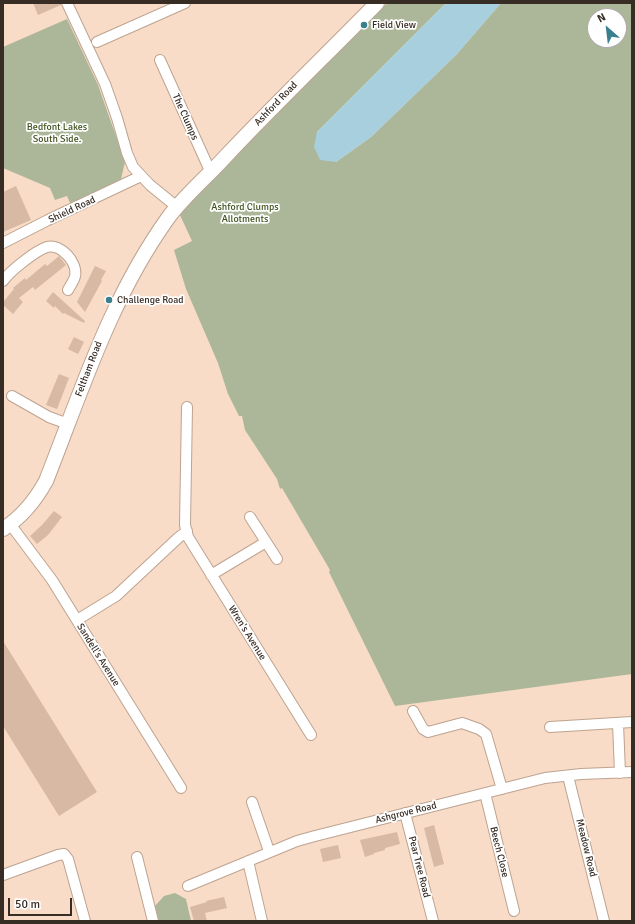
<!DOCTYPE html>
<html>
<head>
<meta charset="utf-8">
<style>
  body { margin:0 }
  #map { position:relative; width:635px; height:924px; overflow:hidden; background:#f8dcc8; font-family:Signika,sans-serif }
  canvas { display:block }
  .frame { position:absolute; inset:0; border:4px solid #382d25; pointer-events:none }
  .north { position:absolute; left:587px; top:8px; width:40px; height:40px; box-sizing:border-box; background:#fff; border:1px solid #afaba8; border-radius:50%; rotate:332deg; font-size:11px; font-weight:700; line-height:16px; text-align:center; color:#382d25 }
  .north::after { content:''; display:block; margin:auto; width:14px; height:18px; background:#3a7f8d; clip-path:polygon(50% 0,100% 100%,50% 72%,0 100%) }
  .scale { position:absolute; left:8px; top:898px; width:64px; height:18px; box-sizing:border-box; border:2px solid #382d25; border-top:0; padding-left:5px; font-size:12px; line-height:14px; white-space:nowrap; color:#382d25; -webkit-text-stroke:3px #fff; paint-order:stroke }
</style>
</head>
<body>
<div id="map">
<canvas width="635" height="924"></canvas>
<div class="frame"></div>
<div class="north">N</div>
<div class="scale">50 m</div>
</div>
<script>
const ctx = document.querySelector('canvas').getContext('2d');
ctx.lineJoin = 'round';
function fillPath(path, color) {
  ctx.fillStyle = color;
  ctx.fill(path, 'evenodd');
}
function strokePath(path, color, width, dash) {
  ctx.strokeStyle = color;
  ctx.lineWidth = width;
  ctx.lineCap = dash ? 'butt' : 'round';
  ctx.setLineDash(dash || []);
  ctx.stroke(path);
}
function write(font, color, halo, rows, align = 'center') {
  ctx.font = font + ' Signika,sans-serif';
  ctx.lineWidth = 3.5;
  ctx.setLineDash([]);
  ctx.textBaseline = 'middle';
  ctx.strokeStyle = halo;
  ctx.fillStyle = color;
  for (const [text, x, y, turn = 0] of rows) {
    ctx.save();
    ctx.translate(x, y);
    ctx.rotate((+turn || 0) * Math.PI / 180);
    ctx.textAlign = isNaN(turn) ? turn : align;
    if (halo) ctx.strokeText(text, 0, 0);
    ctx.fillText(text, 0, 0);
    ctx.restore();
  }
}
fillPath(new Path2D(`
  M387 3H446L317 132 336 162 371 137 456 55 501 3H632V674L395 706 329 572 330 570 282 488 280 489 277 479 245 430 242 416H239L228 394 218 363 186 289 174 250 192 241 179 213ZM595 16H619V40H595Z
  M67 19 98 85 125 162 120 183 70 203 67 196 55 200 50 188 3 168V47Z
  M175 893 186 899 191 921H159L155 906 164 896Z`), '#acb799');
fillPath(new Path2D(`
  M446 3H501L456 55 371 137 336 162 320 160 314 147 317 132Z`), '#a7cfdd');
fillPath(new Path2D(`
  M33 3H61V5L38 15Z
  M16 186 31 220 3 232V192Z
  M59 256 66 265 35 290 33 287 19 298 23 302 13 314 3 305V302L14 289 13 288 25 278 26 280 45 264 47 266Z
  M95 266 106 271 101 280 102 281 85 312 77 302Z
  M53 292 85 321 84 323 64 313 63 314 55 306 54 308 46 301Z
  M74 337 84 342 78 354 68 349Z
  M59 374 69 378 57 409 46 405Z
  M54 511 62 517 48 535 37 544 30 536 42 525Z
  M3 641 97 792 59 816 3 726Z
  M434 825 444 864 434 867 424 828Z
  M397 832 400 844 385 848V850L374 853V854L365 857 360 840Z
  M338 845 341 858 323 862 320 849Z
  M224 897 227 908 205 913 207 921H194L190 907 207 902 206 901Z`), '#d8b9a3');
const minor = new Path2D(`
  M67 3 105 84 117 118 127 153 133 167 150 185 177 207
  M97 42 185 3
  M160 60 211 173
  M3 243 48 220 141 176
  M3 281C10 271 35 251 47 247 61 243 78 263 75 276 74 281 70 286 68 290
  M12 396 49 417 68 424
  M187 407 185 525 188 537 311 735
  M250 517 277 559
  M10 524 52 580 181 788
  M211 575 266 542
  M77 620 116 596 178 538 187 531
  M413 711 423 729 428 732 462 723 479 729 486 734 502 789
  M618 723 620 773
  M550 727 632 722
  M568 776 604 921
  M485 793 514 911
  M252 802 269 851
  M405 813 433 921
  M137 857 153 921
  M248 861 262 921
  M3 875 58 855 64 854 68 859 85 921
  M188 886 297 841 315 836 545 778 581 774 632 772`);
const secondary = new Path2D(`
  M3 529C22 517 35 501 46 481 82 390 110 299 168 218 184 196 207 177 226 156 275 104 327 54 377 3`);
strokePath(minor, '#bda390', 12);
strokePath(secondary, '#bda390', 16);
strokePath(minor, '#fff', 10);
strokePath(secondary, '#fff', 14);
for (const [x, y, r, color] of [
  [364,25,4,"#3a7f8d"],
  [109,300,4,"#3a7f8d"]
]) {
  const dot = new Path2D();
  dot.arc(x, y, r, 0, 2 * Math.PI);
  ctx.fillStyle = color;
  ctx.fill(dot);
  strokePath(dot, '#fff', 1.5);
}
write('10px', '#382d25', '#fff', [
  ["Field View",372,25],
  ["Challenge Road",117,300]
], 'left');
write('10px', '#382d25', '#fff', [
  ["Ashford Road",276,104,-46],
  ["The Clumps",185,117,66],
  ["Shield Road",72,210,-25],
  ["Feltham Road",89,369,-69],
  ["Wren's Avenue",247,633,58],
  ["Sandell's Avenue",98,655,58],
  ["Ashgrove Road",406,813,-14],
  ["Meadow Road",586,848,76],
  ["Beech Close",499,852,76],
  ["Pear Tree Road",419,867,76]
]);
write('10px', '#425320', '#fff', [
  ["Bedfont Lakes",57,127],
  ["South Side.",57,139],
  ["Ashford Clumps",245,207],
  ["Allotments",245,219]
]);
</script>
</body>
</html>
